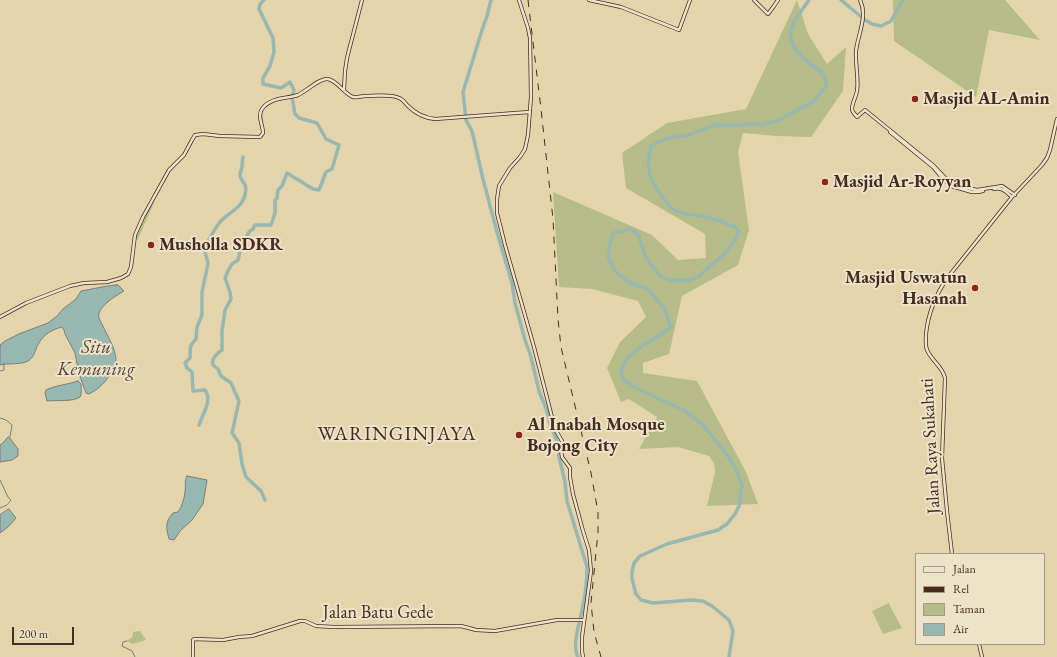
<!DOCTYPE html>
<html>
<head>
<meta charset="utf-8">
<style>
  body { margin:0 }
  #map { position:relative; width:1057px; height:657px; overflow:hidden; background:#e4d4ab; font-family:"EB Garamond",serif }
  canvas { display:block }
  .legend { position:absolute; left:915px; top:553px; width:130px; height:92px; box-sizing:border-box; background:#ede3c8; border:1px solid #aa9985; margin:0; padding:5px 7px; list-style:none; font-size:12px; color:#462b21 }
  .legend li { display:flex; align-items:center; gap:8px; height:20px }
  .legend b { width:20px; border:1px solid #aa9985 }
  .scale { position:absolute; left:12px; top:627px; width:62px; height:18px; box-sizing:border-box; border:2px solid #462b21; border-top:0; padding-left:5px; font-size:12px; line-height:14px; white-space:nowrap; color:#462b21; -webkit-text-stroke:3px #ede3c8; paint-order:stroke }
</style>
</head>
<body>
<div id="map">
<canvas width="1057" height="657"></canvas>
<ul class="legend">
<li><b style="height:5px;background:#ede3c8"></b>Jalan</li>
<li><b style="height:5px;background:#462b21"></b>Rel</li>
<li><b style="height:11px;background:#b5bc88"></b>Taman</li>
<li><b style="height:11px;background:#97b7b0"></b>Air</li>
</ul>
<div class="scale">200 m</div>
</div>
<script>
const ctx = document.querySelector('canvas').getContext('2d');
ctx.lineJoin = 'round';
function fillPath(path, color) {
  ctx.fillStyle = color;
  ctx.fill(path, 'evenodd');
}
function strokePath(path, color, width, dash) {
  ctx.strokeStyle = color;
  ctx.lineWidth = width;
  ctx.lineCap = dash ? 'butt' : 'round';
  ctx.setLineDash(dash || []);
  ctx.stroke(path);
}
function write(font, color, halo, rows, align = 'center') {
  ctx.font = font + ' "EB Garamond",serif';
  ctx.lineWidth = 4;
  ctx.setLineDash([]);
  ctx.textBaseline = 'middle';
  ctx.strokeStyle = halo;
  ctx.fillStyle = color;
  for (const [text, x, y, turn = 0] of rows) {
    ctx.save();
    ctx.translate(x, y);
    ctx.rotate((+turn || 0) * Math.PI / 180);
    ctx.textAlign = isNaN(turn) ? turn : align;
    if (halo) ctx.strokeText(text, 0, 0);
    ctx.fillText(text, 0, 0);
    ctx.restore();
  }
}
fillPath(new Path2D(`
  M797 0 808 34 827 64 846 47 843 91 811 137 777 136 743 133 738 152 749 230 738 265 682 296 669 354 643 363V373L697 381 746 472 758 504 707 506 715 472 714 463 709 456 678 447 639 449 657 417 629 399 621 402 607 368 620 342 646 317 638 301 592 289 559 287 553 192 652 235 678 260 706 258 705 234 626 188 622 153 667 123 746 109Z
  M893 0H1005L1040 40 989 30 976 97 894 41Z
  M154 198V203L138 239 134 242 135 235Z
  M889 603 892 610 902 628 883 634 872 611Z
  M140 631 146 640 133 644 127 641C131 638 134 637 133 632Z`), '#b5bc88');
const water = new Path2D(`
  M116 285H118L124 291C115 296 96 308 99 318 104 330 117 349 116 362 115 367 112 371 109 376 104 384 97 390 89 394L86 393 79 374 75 353 65 334 64 330 62 327C53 329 43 335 39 343 35 349 35 357 28 361 21 365 8 363 0 365V345L5 341 19 334 48 323 57 316 63 309 76 299 81 291C93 289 104 286 116 285Z
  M78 381 81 384C81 388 82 394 80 397 74 402 55 400 47 401L45 393 46 390C56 385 67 385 78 381Z
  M9 437 18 449V456L12 460 0 462V445L4 442 7 438Z
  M187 476 207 480 203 504 192 520 180 531 174 540 169 539C166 527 165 522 173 513L178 512C182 506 184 500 185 492 186 486 184 481 187 476Z
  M9 509 16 518 8 527 0 533V515Z`);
fillPath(water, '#97b7b0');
strokePath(water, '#777f77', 1);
strokePath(new Path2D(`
  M0 371 4 370V363
  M0 418 6 420 12 425 10 437
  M0 480 8 497 11 500C8 505 5 506 0 508
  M127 641 123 642 122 646 132 651 135 657`), '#777f77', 1);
strokePath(new Path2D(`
  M264 0 260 4 259 9 273 38 274 52 270 66 263 78V84L281 88 290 82 294 90 292 97 295 114 299 118 317 123 326 139 339 145 332 169 326 172 319 190 313 189 287 173 282 186 278 190 277 198 275 201V213L271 225H255L253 229 249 232 241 247 238 260 232 264 228 271 225 278 230 292 231 299 225 310 222 331V350C217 354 211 358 213 365L218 369 221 376 231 383 239 401 232 433 239 443 242 464 246 477 261 491 265 500
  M491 0 487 16 482 30 463 92 466 120 472 131 483 179 497 232 512 283 515 303 525 340 531 357 539 391 547 411 550 424 558 443 559 457 565 482 567 501 587 567C587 580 586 592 583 605 581 619 571 645 578 657
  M841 0 865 20 872 24 881 26 891 21 903 0
  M199 425C202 415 213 401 205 390L193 391 192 372 187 368 185 363 190 358C191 348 188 348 196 339L197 327 202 315V292L208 264C208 258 204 254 205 249 205 245 208 241 210 238 213 232 216 227 220 222 228 213 242 208 245 195 248 181 241 184 240 175 240 171 242 170 242 166 243 163 242 160 243 157
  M729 657 733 631 729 620 712 606 703 601 691 600 653 603 641 600 636 594 632 579V572L634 563 640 556 667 544 718 530 727 524 735 514 739 506 742 485 736 469 728 456 702 424 684 410 667 403 653 396 634 387 623 379 621 370 627 358 643 345 663 333 671 327 664 308 655 298 648 289 628 282 615 271 608 257 610 244 613 233 631 229 638 235 646 258 660 276 670 280 687 281 698 277 723 255 734 242 739 231 735 227 714 219 707 217 682 213 672 209 664 200 651 179 648 164 651 146 665 139 689 135 714 125 763 124 777 121 814 101 826 86V80L821 72 803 58 796 50 792 42 790 32 795 20 809 0`), '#97b7b0', 3.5);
const secondary = new Path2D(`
  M519 0 528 28 530 38 531 97 528 135 525 149 520 157 510 168 499 186 497 199V213L505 245 534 347 555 429 562 441 561 449 562 457 570 468V477L573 494 583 531 589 550 591 571 582 637V651L583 657
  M589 0 621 7 679 30 690 0
  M754 0 768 14 774 6 778 0
  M860 0C868 16 858 34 856 51 855 64 859 78 857 91 856 97 852 103 852 109 852 112 855 114 857 117L865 110 934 166 950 183 958 186 977 190 1002 186 1015 195
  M344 90 345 71 347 58 362 0
  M890 132 933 167 943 179 951 186 972 192H978L983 191
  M994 189C1002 187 1006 192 1012 197
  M0 317 26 303 70 286 84 283 107 282 121 278 128 274 131 267 135 235 143 217 169 170 184 155 192 140 195 135 203 134 220 136 260 137 263 133C263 125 257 116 262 109 270 97 287 99 298 95 307 91 319 78 328 79 338 81 344 94 353 97 357 98 362 96 365 96 374 96 392 94 399 98 403 99 405 103 408 106 415 113 425 118 435 119L529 112
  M952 554 947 511 942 458 945 378C943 367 931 360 927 350 925 345 926 340 926 334 928 314 936 294 948 277L1012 197 1042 165 1047 158 1050 150 1057 119
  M979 644 982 657
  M193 657V640L194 639 223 640 239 637 252 636 300 621H305L316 626 334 627 461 626 476 630 495 631 557 620H584`);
strokePath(secondary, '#462b21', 4);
strokePath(secondary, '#ede3c8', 2.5);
strokePath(new Path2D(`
  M528 0 541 109 553 219 558 319 561 347 591 473 598 512V532L591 603 594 632 601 657`), '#462b21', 1, [7, 7]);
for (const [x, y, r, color] of [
  [915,99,4,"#8f2418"],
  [825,182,4,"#8f2418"],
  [151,245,4,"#8f2418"],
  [975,288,4,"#8f2418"],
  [519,435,4,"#8f2418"]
]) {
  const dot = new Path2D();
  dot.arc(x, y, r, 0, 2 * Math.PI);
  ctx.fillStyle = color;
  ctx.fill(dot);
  strokePath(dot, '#ede3c8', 1.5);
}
write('bold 18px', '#462b21', '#ede3c8', [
  ["Masjid AL-Amin",923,99],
  ["Masjid Ar-Royyan",833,182],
  ["Musholla SDKR",159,245],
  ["Masjid Uswatun",967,278,"right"],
  ["Hasanah",967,299,"right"],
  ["Al Inabah Mosque",527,425],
  ["Bojong City",527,446]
], 'left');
write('18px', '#462b21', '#ede3c8', [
  ["Jalan Raya Sukahati",931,446,-93],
  ["Jalan Batu Gede",378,613]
]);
write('italic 19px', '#56473e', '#ede3c8', [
  ["Situ",96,348],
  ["Kemuning",96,370]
]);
ctx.letterSpacing = '1px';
write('20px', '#462b21', '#ede3c8', [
  ["WARINGINJAYA",397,435]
]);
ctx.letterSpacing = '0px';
</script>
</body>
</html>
